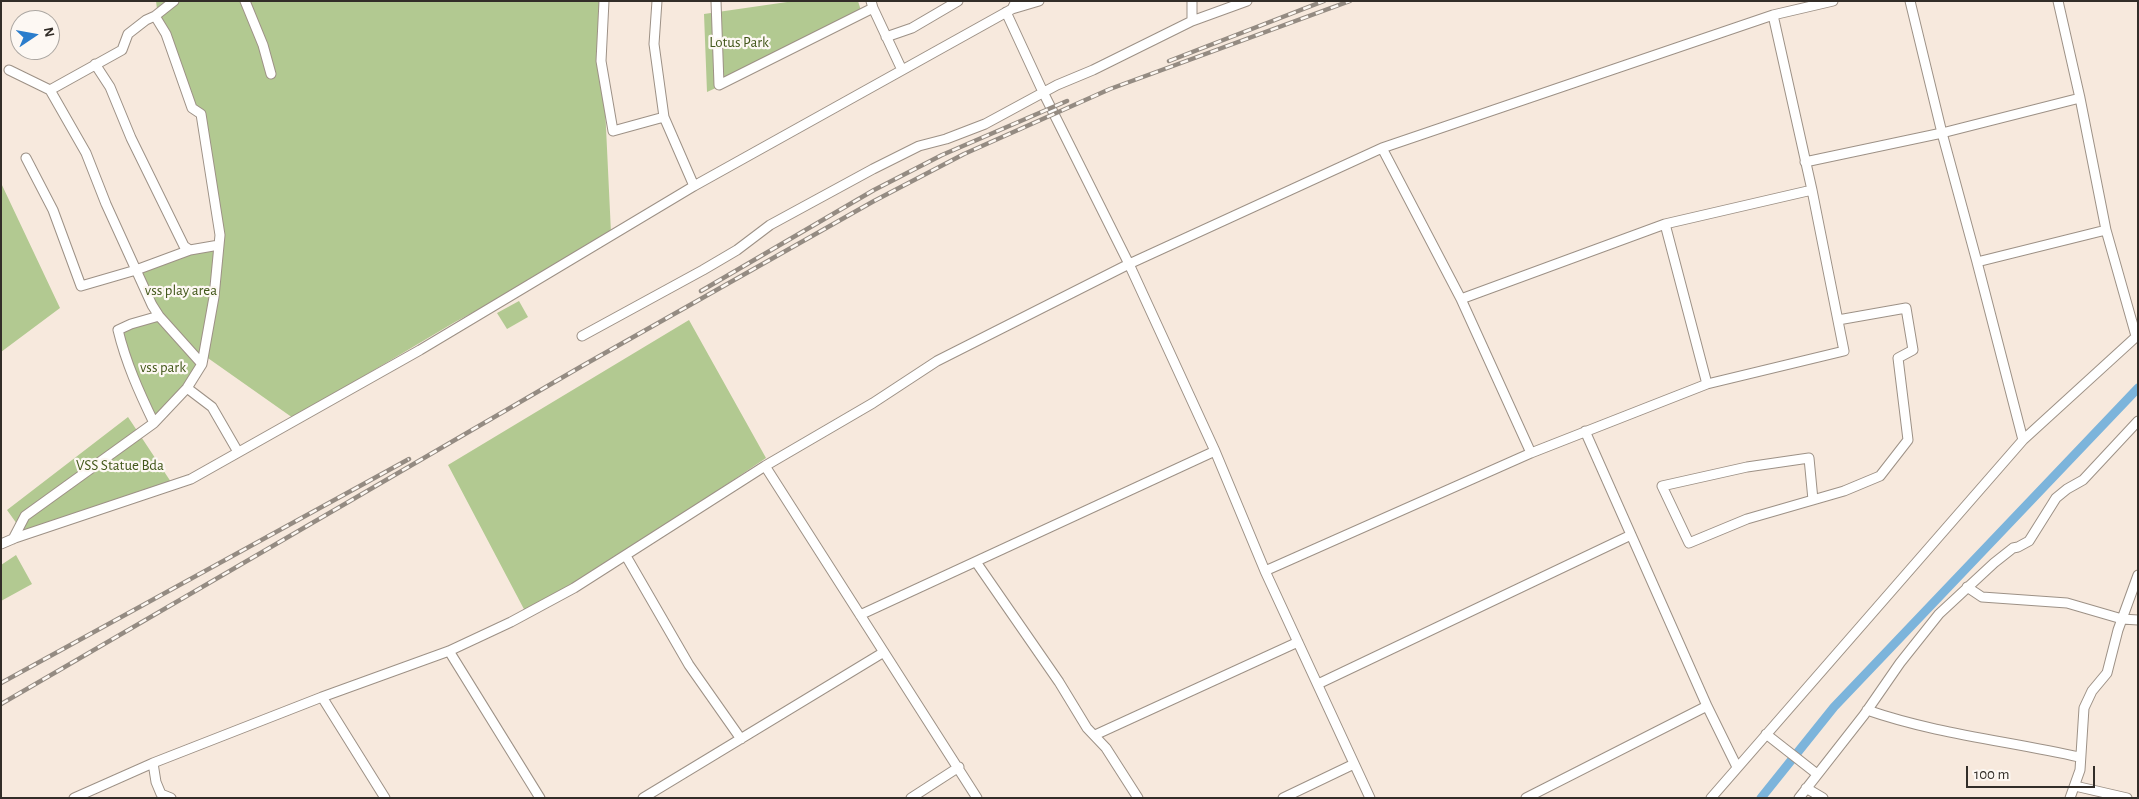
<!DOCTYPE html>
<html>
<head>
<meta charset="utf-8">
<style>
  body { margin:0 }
  #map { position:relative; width:2139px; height:799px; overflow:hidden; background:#f7e9dd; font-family:"Alegreya Sans",sans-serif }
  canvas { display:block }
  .frame { position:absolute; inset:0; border:2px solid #322d28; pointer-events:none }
  .north { position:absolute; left:10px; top:10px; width:50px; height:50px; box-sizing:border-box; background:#fdf8f3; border:1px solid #aca7a2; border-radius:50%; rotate:78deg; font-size:14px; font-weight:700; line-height:20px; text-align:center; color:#322d28 }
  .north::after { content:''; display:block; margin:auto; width:18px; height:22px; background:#2b7dcc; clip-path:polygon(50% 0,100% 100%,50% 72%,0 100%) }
  .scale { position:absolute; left:1966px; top:766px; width:129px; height:22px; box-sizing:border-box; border:2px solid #322d28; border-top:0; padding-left:6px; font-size:15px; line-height:18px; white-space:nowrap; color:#322d28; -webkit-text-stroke:4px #fdf8f3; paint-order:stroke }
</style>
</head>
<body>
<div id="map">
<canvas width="2139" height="799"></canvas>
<div class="frame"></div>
<div class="north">N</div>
<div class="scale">100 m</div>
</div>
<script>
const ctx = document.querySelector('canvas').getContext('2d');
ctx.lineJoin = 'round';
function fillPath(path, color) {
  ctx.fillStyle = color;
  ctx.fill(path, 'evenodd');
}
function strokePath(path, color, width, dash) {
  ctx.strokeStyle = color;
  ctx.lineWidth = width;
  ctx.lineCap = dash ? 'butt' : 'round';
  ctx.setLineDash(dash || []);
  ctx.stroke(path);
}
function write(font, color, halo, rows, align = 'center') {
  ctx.font = font + ' "Alegreya Sans",sans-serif';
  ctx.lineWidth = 4.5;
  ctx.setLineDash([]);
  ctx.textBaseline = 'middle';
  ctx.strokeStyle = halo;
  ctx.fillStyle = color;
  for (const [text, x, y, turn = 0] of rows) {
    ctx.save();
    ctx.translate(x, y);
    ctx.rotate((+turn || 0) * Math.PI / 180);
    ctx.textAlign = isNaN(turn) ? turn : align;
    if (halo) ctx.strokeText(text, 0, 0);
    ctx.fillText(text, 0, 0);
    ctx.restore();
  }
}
fillPath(new Path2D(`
  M156 1H600L611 233 536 279 455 322 293 418 205 356 220 258 214 176 194 107 158 17Z
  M794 1H858L863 17 786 56 707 92 704 14Z
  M1 183 60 308 1 352Z
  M219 246 201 361 162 318 138 270Z
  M519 301 528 317 507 329 497 313Z
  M159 316 201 363 154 422 119 330Z
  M689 320 766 458 580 583 526 613 448 465Z
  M128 417 171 482 22 531 7 510Z
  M16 555 32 584 1 601V565Z`), '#b2c991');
strokePath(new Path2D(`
  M1761 798 1834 707 2138 388`), '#7cb4db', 9);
const minor = new Path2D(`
  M245 1 263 45 271 74
  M604 1 601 61 613 131 664 117 694 186
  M657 1 654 44 664 117
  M716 1 719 85 873 8 871 1
  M1910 1 1942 133 1977 262 2106 230 2080 98 2058 1
  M873 8 902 70
  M1012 9 1039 1
  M1006 12 1043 92 1129 264 1215 451 1265 571 1370 798
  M155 16 174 1
  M1192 21 1247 1
  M886 37 912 28 958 1
  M95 64 110 87 131 138 184 246 190 250 219 245
  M9 70 50 90 86 153 106 204 152 305 159 316 202 364
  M1382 148 1461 299
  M26 158 53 210 81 286 136 270 190 250
  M1805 162 1942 133 2080 98
  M1665 224 1707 384
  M2106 230 2136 336
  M1977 262 2023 440
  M582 336 703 270 737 250 770 225 873 169 919 146 946 139 985 124 1057 85 1093 70 1192 21V1
  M187 388 212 407 238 452
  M154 423C139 392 126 363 118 330L131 324 159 316
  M1531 453 1707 384 1844 351 1812 190 1773 15
  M765 466 977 798
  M1813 500 1809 458 1747 467 1662 486 1689 543 1747 519 1844 491 1880 476 1908 440 1898 358 1913 350 1906 308 1838 320
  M13 539 25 516 154 423 187 388 202 364 214 297 220 235 201 114 192 108 166 34 155 16 146 20 128 34 122 50 50 90
  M1 544 15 538 191 479 420 350 694 186 1012 9 1016 1
  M626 556 689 665 741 739
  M976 562 1059 682 1087 728 1106 748 1138 798
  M1265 571 1531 453 1461 299 1665 224 1812 190
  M1967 587 1982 597 2067 603 2122 619 2138 620
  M860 615 1215 451
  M449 651 540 798
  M1318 684 1631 535
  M322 697 385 798
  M1707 706 1737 767
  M1867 710C1936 734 2008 741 2079 757
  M1766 734 1817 774
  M1095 735 1298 642
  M153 763 156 782 161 794 171 798
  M2075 786 2127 798
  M1806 788 1823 798
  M74 798 153 763 322 697 449 651 511 622 574 588 765 466 873 403 937 361 1129 264 1382 148 1773 15 1833 1
  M643 798 884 652
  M911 798 959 767
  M1283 798 1354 764
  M1526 798 1707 706 1585 431
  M1711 798 2023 440 2138 335
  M1799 798 1864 715 1900 663 1939 614 1994 563 2013 548 2018 547 2029 541 2056 498 2067 489 2083 480 2138 421
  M2070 798 2080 770 2084 708 2092 691 2107 673 2118 630 2138 575`);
strokePath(minor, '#9d9186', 11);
strokePath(minor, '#fff', 9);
const rail = new Path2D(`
  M1169 61 1324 1
  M701 291 874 190 942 155 1067 101
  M1 683 409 459
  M1 704 582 366 874 201 964 154 1110 89 1350 1`);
strokePath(rail, '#948b82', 4.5);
strokePath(rail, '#fdf8f3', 2.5, [8]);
write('15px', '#43581b', '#fdf8f3', [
  ["Lotus Park",739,42],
  ["vss play area",181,290],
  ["vss park",163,367],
  ["VSS Statue Bda",120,465]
]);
</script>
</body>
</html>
